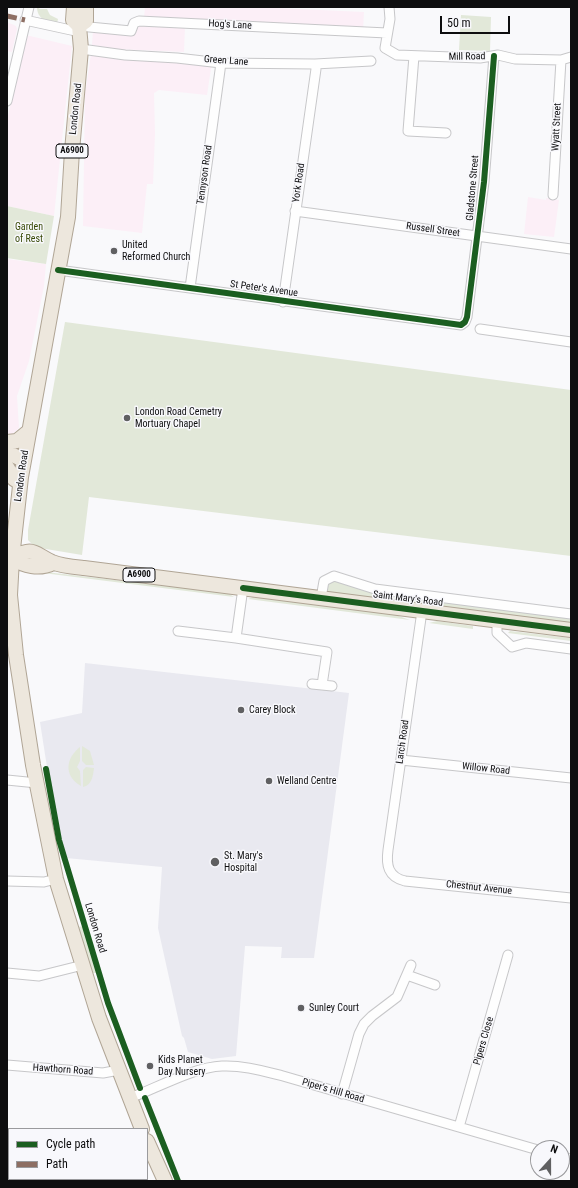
<!DOCTYPE html>
<html>
<head>
<meta charset="utf-8">
<style>
  body { margin:0 }
  #map { position:relative; width:578px; height:1188px; overflow:hidden; background:#f9f9fb; font-family:"Roboto Condensed",sans-serif }
  canvas { display:block }
  .frame { position:absolute; inset:0; border:8px solid #0e0e0f; pointer-events:none }
  .legend { position:absolute; left:8px; top:1128px; width:140px; height:52px; box-sizing:border-box; background:#f8f8fc; border:1px solid #9a9a9d; margin:0; padding:5px 7px; list-style:none; font-size:12px; color:#0e0e0f }
  .legend li { display:flex; align-items:center; gap:8px; height:20px }
  .legend b { width:20px; border:1px solid #9a9a9d }
  .north { position:absolute; left:530px; top:1140px; width:40px; height:40px; box-sizing:border-box; background:#f8f8fc; border:1px solid #9a9a9d; border-radius:50%; rotate:21deg; font-size:11px; font-weight:700; line-height:16px; text-align:center; color:#0e0e0f }
  .north::after { content:''; display:block; margin:auto; width:14px; height:18px; background:#606062; clip-path:polygon(50% 0,100% 100%,50% 72%,0 100%) }
  .scale { position:absolute; left:440px; top:16px; width:70px; height:18px; box-sizing:border-box; border:2px solid #0e0e0f; border-top:0; padding-left:5px; font-size:12px; line-height:14px; white-space:nowrap; color:#0e0e0f; -webkit-text-stroke:3px #f8f8fc; paint-order:stroke }
</style>
</head>
<body>
<div id="map">
<canvas width="578" height="1188"></canvas>
<div class="frame"></div>
<ul class="legend">
<li><b style="height:5px;background:#1b5e20"></b>Cycle path</li>
<li><b style="height:5px;background:#8d6e63"></b>Path</li>
</ul>
<div class="north">N</div>
<div class="scale">50 m</div>
</div>
<script>
const ctx = document.querySelector('canvas').getContext('2d');
ctx.lineJoin = 'round';
function fillPath(path, color) {
  ctx.fillStyle = color;
  ctx.fill(path, 'evenodd');
}
function strokePath(path, color, width, dash) {
  ctx.strokeStyle = color;
  ctx.lineWidth = width;
  ctx.lineCap = dash ? 'butt' : 'round';
  ctx.setLineDash(dash || []);
  ctx.stroke(path);
}
function write(font, color, halo, rows, align = 'center') {
  ctx.font = font + ' "Roboto Condensed",sans-serif';
  ctx.lineWidth = 3;
  ctx.setLineDash([]);
  ctx.textBaseline = 'middle';
  ctx.strokeStyle = halo;
  ctx.fillStyle = color;
  for (const [text, x, y, turn = 0] of rows) {
    ctx.save();
    ctx.translate(x, y);
    ctx.rotate((+turn || 0) * Math.PI / 180);
    ctx.textAlign = isNaN(turn) ? turn : align;
    if (halo) ctx.strokeText(text, 0, 0);
    ctx.fillText(text, 0, 0);
    ctx.restore();
  }
}
fillPath(new Path2D(`
  M145 7H254L364 12 363 30 144 18Z
  M7 22 16 26 17 29 12 52 7 51Z
  M139 23 185 26 184 52 116 49 92 45 93 30 132 34Z
  M26 35 72 46 54 216 7 206V120Z
  M91 54 212 62 207 95 159 90 154 93 155 134 153 184H147L142 233 83 226 85 94Z
  M528 197 546 200V198L559 200 554 237 524 234Z
  M7 259 46 264 44 286 29 361 17 396 19 428 11 435 7 436Z`), '#fceff7');
fillPath(new Path2D(`
  M85 663 349 693 314 958H281L282 947 245 946 236 1056 212 1059 188 1052 184 1038 182 1036 158 928 162 867 66 858 55 819 40 722 82 713Z`), '#e9e9f0');
fillPath(new Path2D(`
  M37 7 40 9H47L50 15 58 19 57 24C47 22 37 19 37 7Z
  M461 15 491 17 490 51 459 50Z
  M7 206 54 216 46 264 7 258Z
  M65 322 571 390V556L89 497 82 555 40 548 32 544 28 540V530Z
  M37 571 228 593 234 597 43 573Z
  M333 580 571 618V625L329 593 327 588 330 582Z
  M253 597 396 615 410 620 248 599Z
  M437 621 473 626V629L429 623Z
  M510 631 571 638V641L508 633Z
  M82 746 90 751 94 765H86L82 761Z
  M80 747V761L77 767 80 771 81 786C64 776 65 759 80 747Z
  M86 767 94 768C93 776 92 785 83 787V770Z
  M83 926 97 973H90L78 927Z`), '#e2e8d9');
const street = new Path2D(`
  M389 7 390 19 385 48 397 55 480 58 498 55 515 59 561 60 571 57
  M25 20 80 32
  M79 26 131 31 134 23 139 21 387 33
  M81 49 125 55 177 58 221 63 315 64 371 61
  M414 56 408 131 446 133
  M7 101 29 7
  M553 195 561 60
  M295 211 571 249
  M58 270 461 325 465 322 467 317 484 182 494 56
  M190 288 221 63
  M283 302 316 69 315 64
  M480 329 571 342
  M321 598 324 581 334 576 375 589 571 614
  M422 611 388 850C386 865 388 877 405 881L571 898
  M497 621V633L512 647 526 643 571 649
  M178 631 236 638 327 652 322 685
  M236 638 243 588
  M312 684 332 686
  M401 760 571 778
  M7 780 37 783
  M7 881 44 882 56 879
  M7 973 39 976 83 965
  M407 975 435 985
  M7 1065 103 1073 119 1070
  M342 1094 359 1034 364 1024 372 1016 397 997 411 965
  M130 1098C157 1088 194 1067 222 1066 243 1065 263 1071 283 1076L538 1150
  M459 1127 508 955
  M562 1157 571 1159`);
const primary = new Path2D(`
  M74 7 73 20 79 26 81 49 72 151 68 217 21 477 12 558 10 595 16 655 33 765 56 879 99 1018 142 1129
  M79 26 86 21V7
  M7 442 17 441 28 432
  M7 452 23 460
  M7 467 14 479 20 483
  M12 558C34 546 33 553 52 562 61 566 74 567 84 568L571 630
  M12 558C24 566 39 570 53 563
  M147 1141 165 1181`);
strokePath(street, '#c7c7c9', 11);
strokePath(primary, '#b0a595', 16);
strokePath(street, '#fefefe', 9);
strokePath(primary, '#ede7dd', 14);
strokePath(new Path2D(`
  M7 16 25 20`), '#8d6e63', 5, [10, 5]);
strokePath(new Path2D(`
  M58 270 461 325 465 322 467 317 484 182 494 56
  M243 588 571 630
  M46 769 59 840 108 1003 140 1088
  M145 1098 178 1181`), '#1b5e20', 6);
for (const [x, y, r, color] of [
  [114,251,4,"#606062"],
  [127,418,4,"#606062"],
  [241,710,4,"#606062"],
  [269,781,4,"#606062"],
  [215,862,5,"#606062"],
  [301,1008,4,"#606062"],
  [150,1066,4,"#606062"]
]) {
  const dot = new Path2D();
  dot.arc(x, y, r, 0, 2 * Math.PI);
  ctx.fillStyle = color;
  ctx.fill(dot);
  strokePath(dot, '#f8f8fc', 1.5);
}
for (const [x, y, w] of [
  [72,151,32],
  [139,575,32]
]) {
  const box = new Path2D();
  box.roundRect(x - w / 2, y - 7, w, 14, 3);
  ctx.fillStyle = '#f8f8fc';
  ctx.fill(box);
  strokePath(box, '#0e0e0f', 1);
}
write('bold 9px', '#0e0e0f', null, [
  ["A6900",72,151],
  ["A6900",139,575]
]);
write('10px', '#0e0e0f', '#f8f8fc', [
  ["Hog's Lane",230,25,3],
  ["Mill Road",467,57,-1],
  ["Green Lane",226,61,4],
  ["London Road",76,109,-84],
  ["Wyatt Street",557,127,-87],
  ["Tennyson Road",205,175,-82],
  ["York Road",299,183,-82],
  ["Gladstone Street",473,188,-85],
  ["Russell Street",433,230,8],
  ["St Peter's Avenue",264,289,8],
  ["London Road",22,476,-82],
  ["Saint Mary's Road",408,599,7],
  ["Larch Road",403,742,-82],
  ["Willow Road",486,769,6],
  ["Chestnut Avenue",479,888,6],
  ["London Road",95,928,73],
  ["Pipers Close",484,1041,-74],
  ["Hawthorn Road",63,1070,4],
  ["Piper's Hill Road",333,1091,16]
]);
write('10px', '#394b08', '#f8f8fc', [
  ["Garden",29,227],
  ["of Rest",29,239]
]);
write('10px', '#0e0e0f', '#f8f8fc', [
  ["United",122,245],
  ["Reformed Church",122,257],
  ["London Road Cemetry",135,412],
  ["Mortuary Chapel",135,424],
  ["Carey Block",249,710],
  ["Welland Centre",277,781],
  ["St. Mary's",224,856],
  ["Hospital",224,868],
  ["Sunley Court",309,1008],
  ["Kids Planet",158,1060],
  ["Day Nursery",158,1072]
], 'left');
</script>
</body>
</html>
